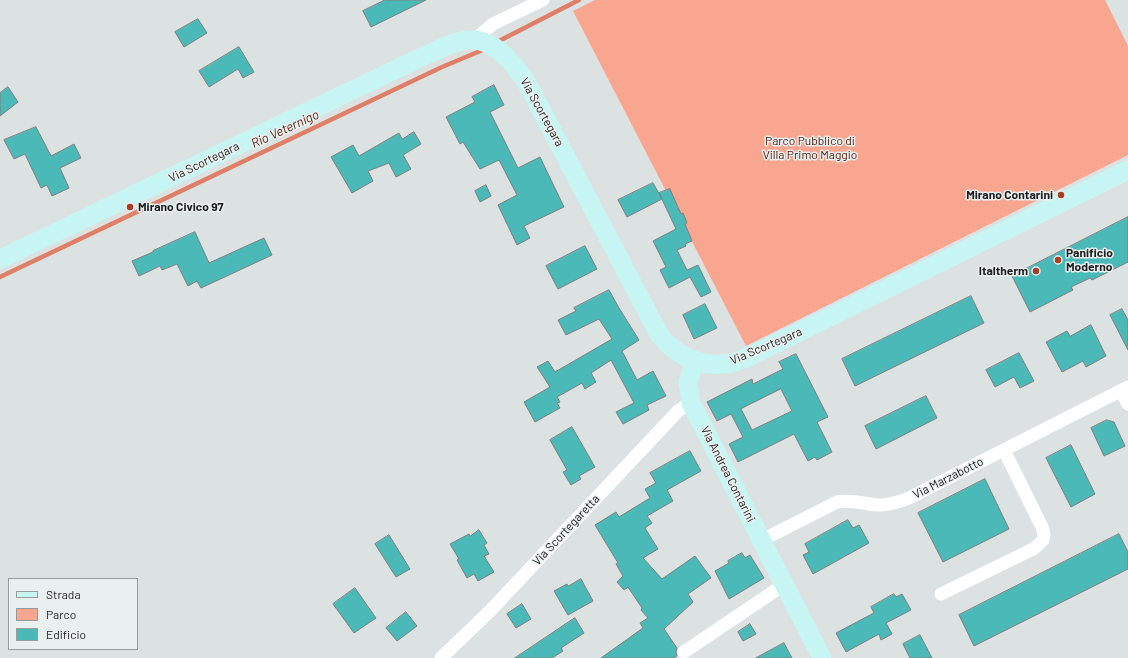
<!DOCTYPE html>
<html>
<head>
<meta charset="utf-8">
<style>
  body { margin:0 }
  #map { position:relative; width:1128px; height:658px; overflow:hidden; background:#dce2e2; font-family:Barlow,sans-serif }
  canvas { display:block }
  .legend { position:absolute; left:8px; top:578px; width:130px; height:72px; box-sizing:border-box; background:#eaf0ef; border:1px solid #989c9b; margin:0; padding:5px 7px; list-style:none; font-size:12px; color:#1c1e1e }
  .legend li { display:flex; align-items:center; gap:8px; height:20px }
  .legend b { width:20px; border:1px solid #989c9b }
</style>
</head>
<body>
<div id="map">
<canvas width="1128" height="658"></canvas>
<ul class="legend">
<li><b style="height:5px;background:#c7f5f4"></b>Strada</li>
<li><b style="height:11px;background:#f9a690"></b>Parco</li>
<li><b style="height:11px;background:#4ab9b8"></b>Edificio</li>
</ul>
</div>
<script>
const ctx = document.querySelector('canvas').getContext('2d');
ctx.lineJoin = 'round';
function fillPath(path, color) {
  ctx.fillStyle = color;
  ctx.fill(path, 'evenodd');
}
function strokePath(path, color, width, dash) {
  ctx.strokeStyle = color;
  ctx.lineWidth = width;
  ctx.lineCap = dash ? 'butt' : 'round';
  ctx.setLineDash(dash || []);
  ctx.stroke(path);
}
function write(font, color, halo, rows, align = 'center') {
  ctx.font = font + ' Barlow,sans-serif';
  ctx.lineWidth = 3;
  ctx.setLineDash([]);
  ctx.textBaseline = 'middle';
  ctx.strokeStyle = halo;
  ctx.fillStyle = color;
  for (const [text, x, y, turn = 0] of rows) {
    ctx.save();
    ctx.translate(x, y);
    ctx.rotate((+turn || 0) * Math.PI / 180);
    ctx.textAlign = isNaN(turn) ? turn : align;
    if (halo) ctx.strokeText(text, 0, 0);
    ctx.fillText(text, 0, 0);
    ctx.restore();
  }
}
fillPath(new Path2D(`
  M595 0H1105L1128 46V155L746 346 573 11Z`), '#f9a690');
strokePath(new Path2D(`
  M497 42 579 0
  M0 277 442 67 485 49`), '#df7f67', 4.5);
const building = new Path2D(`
  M385 0H426L371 27 363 11Z
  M198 19 207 33 184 47 175 32Z
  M239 47 254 72 243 78 238 69 209 87 199 71Z
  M494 85 504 105 490 112 518 168 540 157 564 207 524 226 530 238 517 245 498 205 517 195 499 160 480 169 463 142 460 144 446 117 475 102 472 97Z
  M8 87 18 102 0 116V93Z
  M36 127 51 156 74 144 81 158 60 168 69 188 52 196 47 185 41 188 25 154 14 159 4 140Z
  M414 132 421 144 403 155 411 169 396 177 389 163 368 171 373 181 352 193 331 157 353 145 359 156 399 133 402 139Z
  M653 183 662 199 627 217 618 200Z
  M486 185 491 196 480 202 475 191Z
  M670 189 681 214 683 213 687 223 685 224 692 241 685 244 686 246 677 250 687 270 698 265 711 292 701 297 690 277 669 288 660 270 666 267 653 241 676 229 659 193Z
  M1128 217V262L1092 280 1090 278 1071 287 1073 290 1030 312 1012 276Z
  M195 232 209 263 264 238 272 255 201 288 197 281 188 286 177 264 162 270 160 266 139 276 132 261 153 252V251Z
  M585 246 597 269 558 289 546 266Z
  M609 290 619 308 639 340 622 351 637 380 653 371 666 396 647 405 649 410 623 424 616 412 634 403 611 360 591 373 596 382 585 389 582 383 557 397 560 402 557 403 560 408 535 422 524 402 550 387 537 367 548 361 555 372 612 339 599 319 566 335 558 320 576 311 574 308Z
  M971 296 984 323 855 386 842 359Z
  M705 304 717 328 694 339 683 315Z
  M1122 309 1128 320V350L1110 315Z
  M1091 325 1106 356 1086 367 1083 361 1062 372 1046 342 1067 331 1070 336Z
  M1019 353 1034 381 1020 388 1014 377 995 387 986 370Z
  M796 354 828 417 817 422 832 452 817 460 815 457 808 461 794 434 738 462 729 444 743 437 731 414 717 421 707 402 752 379 753 384 783 369 779 362ZM781 389 792 411 752 430 741 409Z
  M926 396 937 418 876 449 865 426Z
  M1107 420 1114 422 1125 446 1104 456 1091 428Z
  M572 427 595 467 579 476 581 479 571 485 563 472 567 470 550 440Z
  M1071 445 1095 494 1071 507 1046 458Z
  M690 451 701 471 667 490 673 501 647 516 652 523 645 528 658 549 643 558 662 579 695 556 711 578 688 594 693 602 664 629 677 648 676 652 677 656 674 658H601L643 628 640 623 648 618 641 610 642 608 628 587 624 590 617 582 623 576 616 564 618 563 595 525 616 512 619 517 650 498 645 489 656 483 650 473Z
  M985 479 1009 529 943 562 918 513Z
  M848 520 853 528 859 525 869 543 813 574 803 555 809 552 805 544Z
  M479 530 487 543 484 545 489 554 484 556 494 572 478 581 474 574 467 578 457 560 459 559 450 544 469 534 470 536Z
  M1119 534 1128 552V569L974 646 959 615Z
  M389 535 410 569 396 577 375 544Z
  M742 553 745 558 750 555 764 578 729 599 715 571 729 563 728 561Z
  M581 579 593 601 568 615 554 591 567 584 568 586Z
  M355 588 376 618 354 633 333 604Z
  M894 594 896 597 902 594 911 610 886 623 892 634 881 640 879 634 846 652 836 633 874 613 871 607Z
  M522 604 531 619 516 628 507 614Z
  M406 612 417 626 397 641 386 628Z
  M575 618 584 633 561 648 563 651 552 658H515Z
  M750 624 756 634 743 641 738 632Z
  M920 635 932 658H910L903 644Z
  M784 643 792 658H756Z`);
fillPath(building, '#4ab9b8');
strokePath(building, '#7b8180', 1);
strokePath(new Path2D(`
  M474 40 493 24 543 0
  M1121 391 1128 404
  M762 540 837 502C853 499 863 504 878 505 889 505 899 502 909 498L1128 387
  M941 594 1033 549 1038 545 1043 540 1044 534 1042 527 1004 450
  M684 652 785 584
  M441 658 489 612 679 410 691 403`), '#fff', 13);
strokePath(new Path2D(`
  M0 259 430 53C443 48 460 38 475 40 498 42 516 67 528 85L660 336C679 358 706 370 735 362 751 357 767 347 783 340L1128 170
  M695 361 688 382 691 403 822 658`), '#c7f5f4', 19);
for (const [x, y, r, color] of [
  [1061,195,4,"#a73e23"],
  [130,207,4,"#a73e23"],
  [1058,260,4,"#a73e23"],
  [1036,271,4,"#a73e23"]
]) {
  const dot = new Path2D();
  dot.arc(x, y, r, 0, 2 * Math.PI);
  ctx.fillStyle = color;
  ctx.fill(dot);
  strokePath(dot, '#eaf0ef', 1.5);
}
write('12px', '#1c1e1e', '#eaf0ef', [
  ["Via Scortegara",542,112,61],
  ["Via Scortegara",204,162,-26],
  ["Via Scortegara",766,346,-23],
  ["Via Andrea Contarini",728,474,63],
  ["Via Marzabotto",948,478,-27],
  ["Via Scortegaretta",566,530,-47]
]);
write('12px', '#551809', '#eaf0ef', [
  ["Parco Pubblico di",810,141],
  ["Villa Primo Maggio",810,155]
]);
write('bold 12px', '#1c1e1e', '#eaf0ef', [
  ["Mirano Contarini",1053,195],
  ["Mirano Civico 97",138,207,"left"],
  ["Panificio",1066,253,"left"],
  ["Moderno",1066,267,"left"],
  ["Italtherm",1028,271]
], 'right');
write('italic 13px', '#5e2112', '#eaf0ef', [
  ["Rio Veternigo",285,129,-25]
]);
</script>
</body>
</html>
